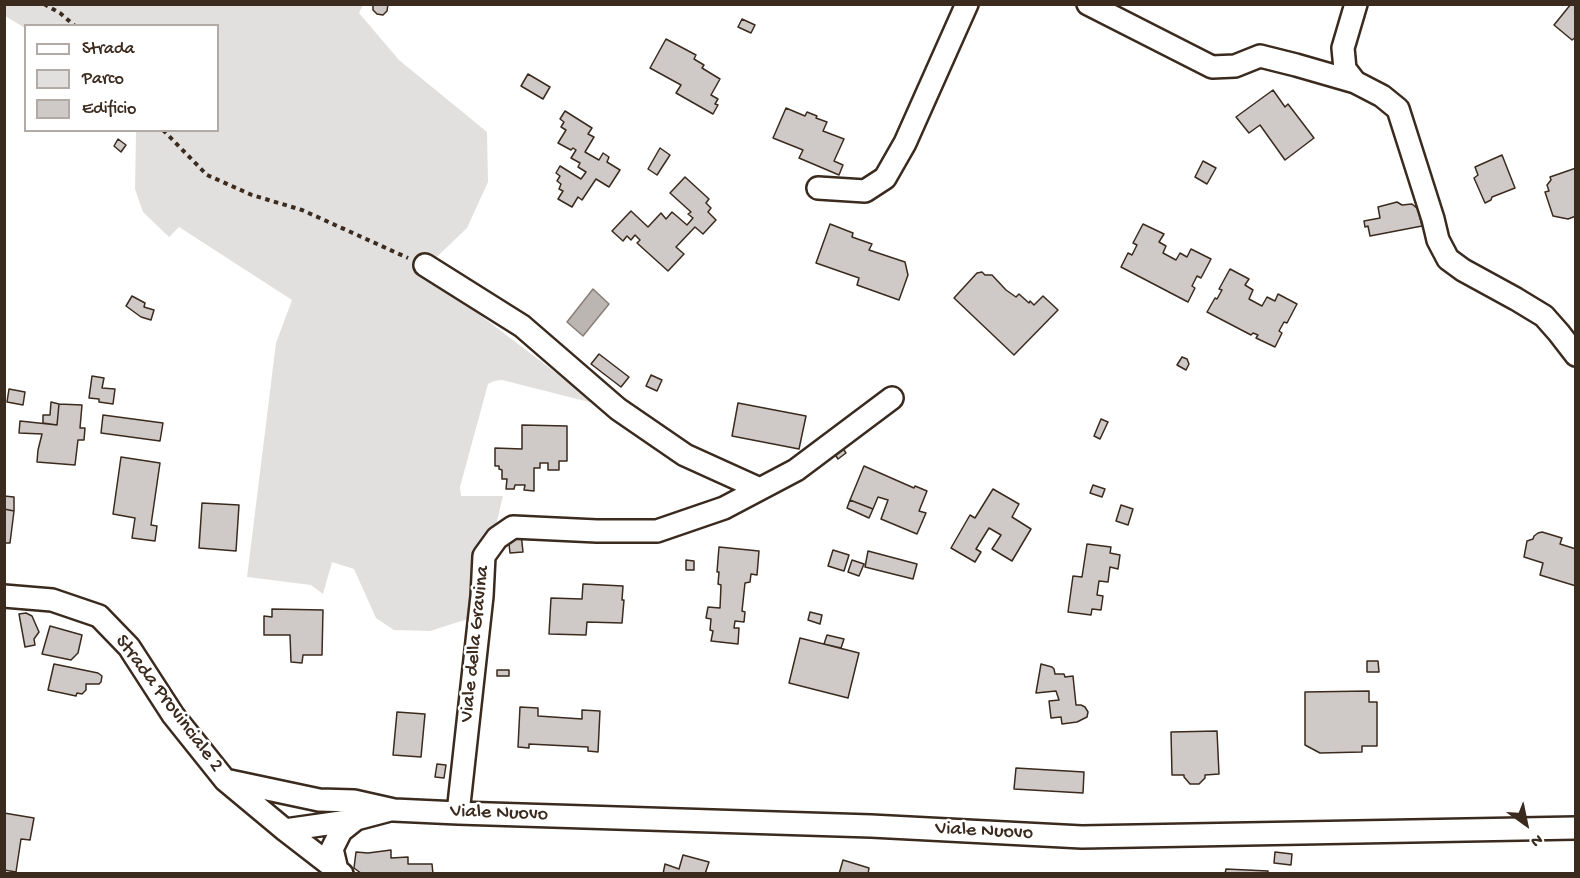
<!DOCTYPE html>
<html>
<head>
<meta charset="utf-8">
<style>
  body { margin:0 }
  #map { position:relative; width:1580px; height:878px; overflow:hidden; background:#fff; font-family:"Gochi Hand",sans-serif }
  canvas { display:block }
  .frame { position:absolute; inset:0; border:6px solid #3b2a1e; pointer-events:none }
  .legend { position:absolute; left:24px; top:24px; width:195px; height:108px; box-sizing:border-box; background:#fff; border:2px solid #b1aaa5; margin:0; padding:8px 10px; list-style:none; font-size:18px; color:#3b2a1e }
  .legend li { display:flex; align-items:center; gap:12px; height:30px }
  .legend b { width:30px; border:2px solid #b1aaa5 }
  .north { position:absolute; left:1496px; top:794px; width:60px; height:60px; -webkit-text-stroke:4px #fff; paint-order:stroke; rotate:147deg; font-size:16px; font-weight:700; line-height:24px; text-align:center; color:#3b2a1e }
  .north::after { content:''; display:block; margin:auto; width:21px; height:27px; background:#3b2a1e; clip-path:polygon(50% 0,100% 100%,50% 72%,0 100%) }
</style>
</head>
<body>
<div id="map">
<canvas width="1580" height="878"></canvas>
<div class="frame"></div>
<ul class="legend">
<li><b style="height:8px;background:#fff"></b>Strada</li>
<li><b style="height:16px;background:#e2e0de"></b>Parco</li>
<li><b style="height:16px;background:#cfcac7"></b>Edificio</li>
</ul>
<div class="north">N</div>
</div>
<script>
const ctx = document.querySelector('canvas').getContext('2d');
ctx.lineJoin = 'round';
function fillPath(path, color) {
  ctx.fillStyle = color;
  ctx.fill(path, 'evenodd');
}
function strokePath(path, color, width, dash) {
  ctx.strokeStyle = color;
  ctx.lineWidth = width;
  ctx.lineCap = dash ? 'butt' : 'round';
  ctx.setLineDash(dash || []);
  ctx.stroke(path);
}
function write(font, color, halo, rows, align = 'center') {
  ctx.font = font + ' "Gochi Hand",sans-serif';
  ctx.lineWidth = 5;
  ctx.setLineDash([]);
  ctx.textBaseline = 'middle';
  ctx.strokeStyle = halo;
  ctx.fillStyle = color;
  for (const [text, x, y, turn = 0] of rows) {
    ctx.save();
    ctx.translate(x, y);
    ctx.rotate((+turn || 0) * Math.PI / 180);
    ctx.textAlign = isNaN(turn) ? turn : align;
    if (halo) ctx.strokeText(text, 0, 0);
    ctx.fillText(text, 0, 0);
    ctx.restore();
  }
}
fillPath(new Path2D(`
  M5 4 363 5 359 13 399 60 487 132 488 182 467 228 422 271 597 404 502 380 494 381 488 384 460 487 461 496H503L474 617 430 631 394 630 376 618 354 569 332 562 323 594 311 585 247 577 276 343 292 300 179 227 169 237 143 212 135 189 136 131 218 130V26H26L25 28 5 16Z`), '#e2e0de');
const water = new Path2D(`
  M593 289 609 304 583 336 567 322Z`);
fillPath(water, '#bcb6b3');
strokePath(water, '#887e77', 1.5);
const building = new Path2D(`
  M373 4H388L387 11 383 15 377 14 373 10Z
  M1571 4H1576V37L1572 40 1554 25Z
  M742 19 755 25 751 33 738 27Z
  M666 39 696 55 694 59 704 65 702 68 720 79 711 95 718 99 715 104 718 105 713 114 676 93 681 85 650 68Z
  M528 74 550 87 543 99 521 86Z
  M1273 90 1285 107 1288 104 1314 138 1285 160 1260 125 1249 133 1236 117Z
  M786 108 805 116 807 112 817 116 816 118 827 122 823 131 844 139 834 161 843 165 839 175 799 158 803 150 773 138Z
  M565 111 592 128 588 134 594 137 585 152 599 160 603 153 609 157 607 162 620 170 609 187 596 179 582 200 578 197 572 207 558 199 563 191 559 189 561 184 557 181 560 176 556 173 560 166 581 179 586 172 578 167 580 163 571 158 576 150 573 148 571 150 558 143 566 130 561 127 564 122 560 119Z
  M118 139 126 145 121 152 114 146Z
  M660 148 670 155 657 175 648 169Z
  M1502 155 1515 188 1492 197 1491 200 1485 203 1474 178 1478 175 1475 167Z
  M1203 161 1216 168 1207 184 1195 177Z
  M1576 168V216L1568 219 1553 216 1545 192 1549 191 1547 185 1551 180 1550 177Z
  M685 177 709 199 706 203 711 208 708 212 716 220 703 234 695 227 676 247 684 254 668 271 637 243 640 240 635 235 631 240 627 236 623 241 612 231 631 211 648 227 661 213 666 219 672 212 687 225 693 218 688 214 691 212 670 193Z
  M1397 202 1402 205 1412 204 1418 209 1422 226 1370 236 1368 226 1365 227 1364 221 1380 218 1378 207Z
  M830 224 853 233 852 237 872 244 869 250 905 262 908 275 899 300 857 285 859 278 816 263Z
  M1143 224 1164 234 1159 242 1166 246 1163 253 1176 260 1180 253 1187 257 1191 249 1211 259 1201 278 1197 276 1192 286 1195 288 1188 302 1121 267 1128 253 1132 255 1137 245 1133 243Z
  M1230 269 1249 279 1245 285 1253 290 1249 299 1262 306 1267 297 1275 301 1278 294 1297 304 1287 323 1284 322 1279 331 1282 333 1275 347 1256 338 1258 335 1253 333 1251 335 1207 312 1215 298 1217 299 1222 290 1219 289Z
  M982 272 985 275H992L1006 290 1016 297 1019 294 1029 303 1030 301 1034 305 1043 296 1058 310 1014 355 954 298 977 273Z
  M132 296 145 303 144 307 154 310 151 320 141 317 126 306Z
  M599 354 629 377 621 387 591 364Z
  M1182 357 1187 359 1189 364 1186 370 1177 365Z
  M651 375 662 380 657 391 646 386Z
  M92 376 104 378 102 388 115 389 113 404 99 402V399L89 398Z
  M9 389 25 392 23 405 7 402Z
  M51 402 59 404 57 425 43 423V415H50Z
  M738 403 806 416 799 449 732 436Z
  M59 404 82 405 80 428H85L84 440H78L75 465 37 462 38 450 42 434 19 433 20 421 57 425Z
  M103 415 163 423 160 441 101 433Z
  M1101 419 1108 422 1100 439 1094 436Z
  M522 425 567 426V461H559V470H548V463H540V468H534V491L524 490 525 485H515L514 489H506L507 479H502V470L499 469V466H495V448L522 449Z
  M842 447 846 453 838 459 834 453Z
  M121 457 160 463 151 525 157 526 155 541 132 538 135 518 113 514Z
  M864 466 914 488 915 486 927 491 919 511 926 513 917 534 881 519 888 500 878 497 873 509 850 500Z
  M1093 485 1105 489 1102 497 1090 493Z
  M993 489 1019 504 1012 517 1031 529 1012 561 992 549 1001 535 989 528 976 549 981 552 975 562 951 548 970 515 975 518Z
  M4 496 14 497V511L4 509Z
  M850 500 873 509 869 518 847 508Z
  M202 503 239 505 236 551 199 548Z
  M1121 505 1133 509 1128 525 1116 521Z
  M4 509 14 511 10 543H4Z
  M1542 532 1562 538 1560 544 1576 549V586L1540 575 1543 563 1524 557 1527 541 1533 539 1534 536 1538 533Z
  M521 533 523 552 510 553 508 535Z
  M1087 544 1111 547 1110 553 1120 555 1118 569 1110 567 1108 582 1099 581 1097 595 1103 596 1101 610 1092 609 1091 615 1068 612 1073 576 1082 577Z
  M719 547 759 551 757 575 751 574 750 582 745 583 742 611 745 612 744 622 735 621 734 628H739L738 644 711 641 713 631 710 630 711 619 706 618 708 607 720 608 721 585 718 584 719 572H717Z
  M833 550 849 555 844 571 828 566Z
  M868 551 917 564 913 579 865 567Z
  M686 560 694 561V570H686Z
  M852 560 864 564 859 576 848 572Z
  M583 584 623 586 622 600H624L622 623 587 622 586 635 549 634 551 598 582 599Z
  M272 609 323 610 322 655H303L302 663 291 662 290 635H264V616L272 617Z
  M810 612 822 615 820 624 808 620Z
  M26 613 32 616 39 632 34 639 35 645 25 647 19 614Z
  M50 626 82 635 78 653 71 660 42 654Z
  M827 635 844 639 841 648 824 644Z
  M800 638 859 653 848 698 789 683Z
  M1367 661H1378L1379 672H1367Z
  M54 664 98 673 102 676 101 682 99 684H86V690L82 694 77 693 76 696 48 690Z
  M1041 664 1052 667 1054 669 1055 674H1064L1065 677 1073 676 1076 705H1081L1085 707 1088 712 1087 717 1077 722 1062 724 1061 717 1051 718 1049 701 1059 700 1056 691 1036 693Z
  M497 670H509V676H497Z
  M1369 691V702H1377V746H1362V752L1320 753 1305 745V692Z
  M520 707 538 708V716L582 719V710L600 711 598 752 588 751V747L529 744V748L518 747Z
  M397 712 425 714 421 757 393 755Z
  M1217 731 1219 774 1205 775V778L1199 784H1190L1184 777V775H1172L1171 732Z
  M437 764 446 765 444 778 435 777Z
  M1016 768 1084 772 1083 793 1014 789Z
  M4 813 34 818 30 840 21 839 16 872 4 870Z
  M391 850V858L408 857V864H432L433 874H362L354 868 356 852 368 853Z
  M1275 852 1292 854 1291 865 1274 863Z
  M683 855 709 862 705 874H663L665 864 679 869Z
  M843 860 869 868 868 874H839Z
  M1226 869 1268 871V874H1225Z`);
fillPath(building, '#cfcac7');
strokePath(building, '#3b2a1e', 1.5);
const minor = new Path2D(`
  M1088 4 1212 67 1235 66 1260 56 1296 65 1355 82
  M1356 4 1343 48 1345 69 1355 82 1382 96 1398 109 1433 219 1438 240 1448 259 1463 270 1516 299 1544 316 1559 333 1576 355
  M818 188 865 191 885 178 905 143 967 4
  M425 265 522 326 618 409 685 455 760 489
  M4 596 52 600 99 616 129 647 173 715 225 780 285 830 342 874
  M225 780 319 800 354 801 394 810 458 813 871 826 1082 837 1576 828
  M458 813 482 596 484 556 497 538 513 527 597 531H657L724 508 796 470 892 398
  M285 830 355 820
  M337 870 332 849 341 831 356 819 390 810`);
strokePath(minor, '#3b2a1e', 26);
strokePath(new Path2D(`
  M44 4 60 13 75 26
  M163 130 207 175 252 195 302 210 408 258`), '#3b2a1e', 4, [4.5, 4.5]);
strokePath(minor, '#fff', 21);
write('20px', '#3b2a1e', '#fff', [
  ["Viale della Gravina",476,644,-84],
  ["Strada Provinciale 2",168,704,53],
  ["Viale Nuovo",499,814,2],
  ["Viale Nuovo",984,832,3]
]);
</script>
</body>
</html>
